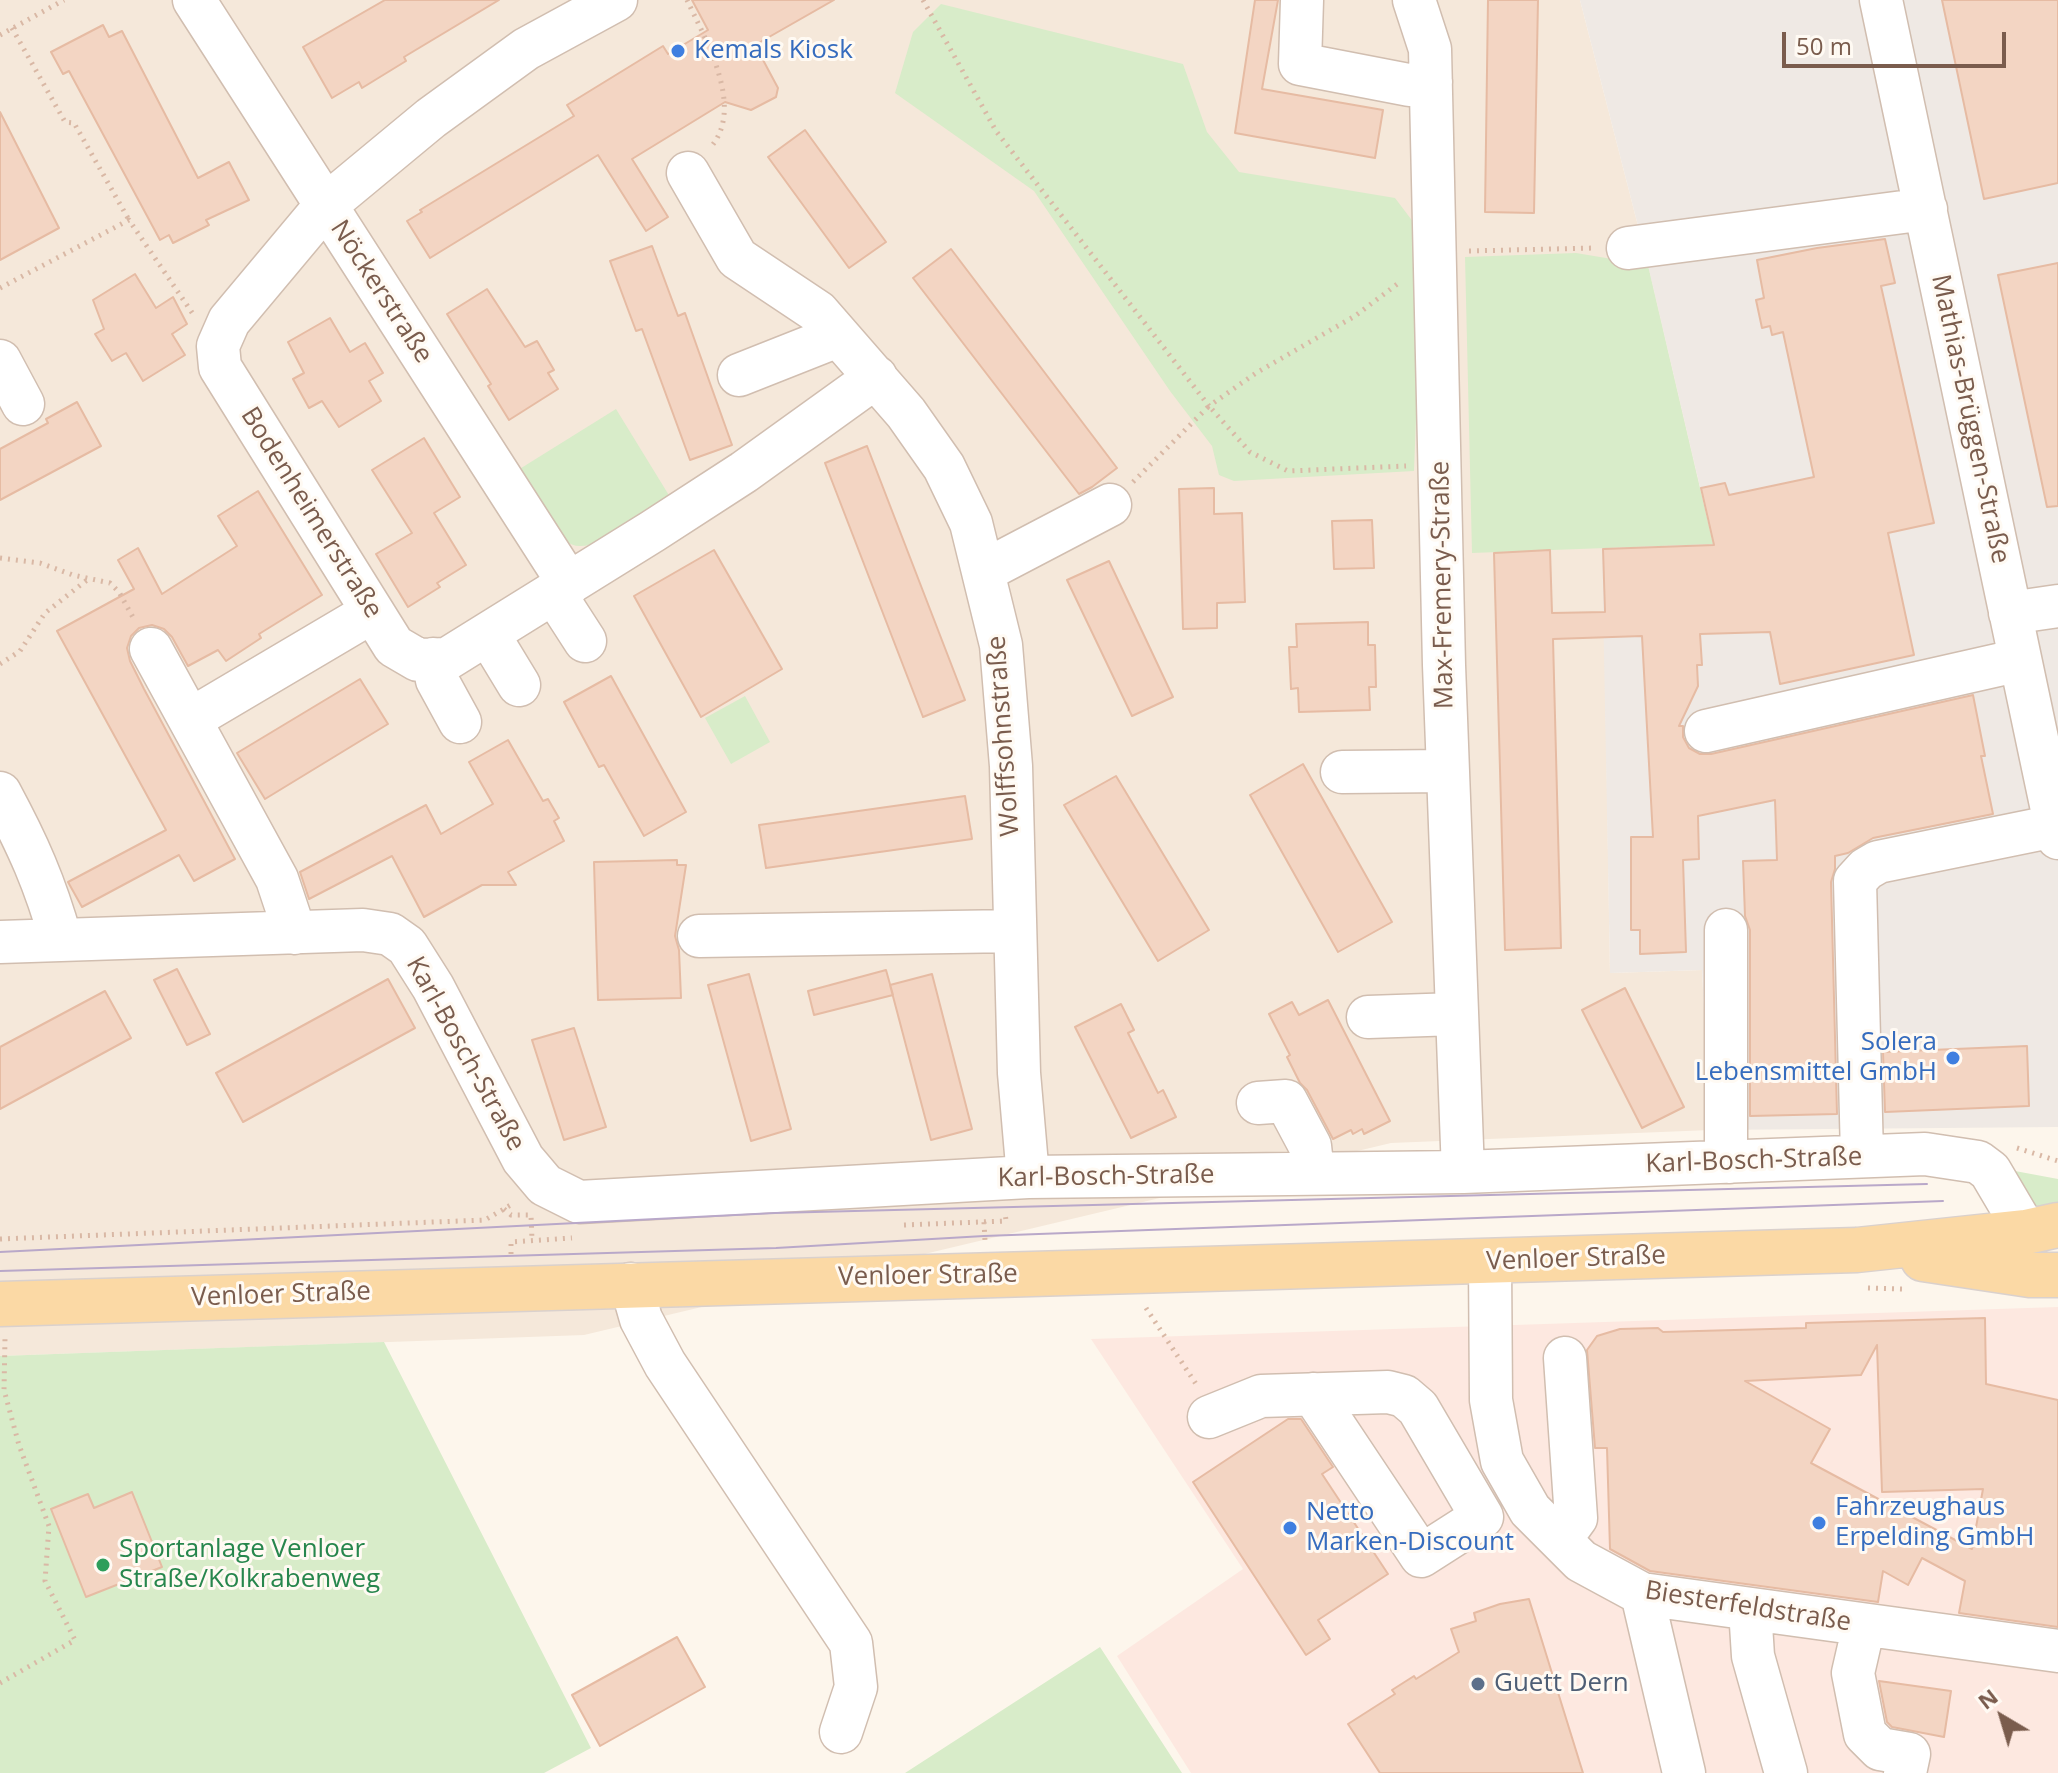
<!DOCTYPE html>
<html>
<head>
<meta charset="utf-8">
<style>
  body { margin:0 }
  #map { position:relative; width:2058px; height:1773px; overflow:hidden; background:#fdf6ec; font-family:"Open Sans",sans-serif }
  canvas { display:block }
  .north { position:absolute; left:1962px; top:1677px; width:80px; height:80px; -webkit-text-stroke:6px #fffaf3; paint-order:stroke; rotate:322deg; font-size:22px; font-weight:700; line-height:32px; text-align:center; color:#7a5c4d }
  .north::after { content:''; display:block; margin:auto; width:28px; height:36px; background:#7a5c4d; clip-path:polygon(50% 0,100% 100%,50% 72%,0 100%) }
  .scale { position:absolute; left:1782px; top:32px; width:224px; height:36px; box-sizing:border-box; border:4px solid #7a5c4d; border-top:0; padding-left:10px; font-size:24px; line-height:28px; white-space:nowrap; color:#7a5c4d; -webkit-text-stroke:6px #fffaf3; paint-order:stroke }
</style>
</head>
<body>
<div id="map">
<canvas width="2058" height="1773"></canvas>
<div class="north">N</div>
<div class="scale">50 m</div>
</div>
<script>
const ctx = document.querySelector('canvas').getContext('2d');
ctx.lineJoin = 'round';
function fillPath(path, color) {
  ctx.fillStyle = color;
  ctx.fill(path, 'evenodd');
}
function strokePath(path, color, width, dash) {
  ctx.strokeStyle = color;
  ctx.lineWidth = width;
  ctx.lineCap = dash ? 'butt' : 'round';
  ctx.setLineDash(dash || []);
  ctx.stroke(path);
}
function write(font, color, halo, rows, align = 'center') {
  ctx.font = font + ' "Open Sans",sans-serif';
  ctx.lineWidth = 6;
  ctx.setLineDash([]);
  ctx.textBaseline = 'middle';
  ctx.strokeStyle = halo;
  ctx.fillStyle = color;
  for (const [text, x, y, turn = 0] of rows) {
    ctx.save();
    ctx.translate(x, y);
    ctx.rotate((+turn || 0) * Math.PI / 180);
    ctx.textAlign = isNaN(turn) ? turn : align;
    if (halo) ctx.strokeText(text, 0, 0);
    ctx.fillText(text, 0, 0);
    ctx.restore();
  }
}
fillPath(new Path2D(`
  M0 0H1580L1646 257 1713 544 1603 548 1610 973 1702 970 1710 1130 1391 1143 584 1335 0 1356Z`), '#f5e8da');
fillPath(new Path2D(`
  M2058 1307V1773H1191L1117 1656 1243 1569 1091 1339Z`), '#fde8e0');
fillPath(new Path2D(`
  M1580 0H2058V1127L1710 1130 1702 970 1610 973 1602 548 1713 543 1646 257Z`), '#efe9e4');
fillPath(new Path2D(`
  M941 4 1183 64 1207 132 1239 172 1395 198 1423 235 1414 471 1234 481 1219 475 1212 446 1170 391 1034 191 895 93 913 32Z
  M1576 253 1612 259 1646 257 1713 544 1472 553 1465 257Z
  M616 409 670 497C650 509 601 548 579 546 575 546 570 544 567 542L518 470Z
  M745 696 770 742 731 764 705 718Z
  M2015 1171 2058 1179V1208L2039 1214 2019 1192Z
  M384 1342 591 1748 544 1773H0V1356Z
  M1100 1647 1182 1773H905Z`), '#d8ecc9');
const building = new Path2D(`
  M385 0H499L404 57 406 61 362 88 359 82 332 98 303 47Z
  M692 0H834L755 45 778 88 776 97 751 110 725 102 632 159 668 217 646 231 598 155 430 258 407 221 422 212 420 210 574 116 567 105 663 46 668 54 708 30Z
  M1255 0H1278L1262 89 1383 110 1375 158 1235 133Z
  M1488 0H1538L1534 213 1485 212Z
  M1942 0H2058V183L1984 199Z
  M103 25 109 37 122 31 198 178 229 162 249 200 206 220 209 225 173 243 169 235 160 240 69 71 63 74 51 52Z
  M0 112 59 228 0 260Z
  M805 130 886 242 849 268 768 157Z
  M1885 239 1895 283 1881 286 1934 523 1888 533 1914 655 1780 684 1770 632 1700 634 1702 665H1697L1698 686 1679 726H1683V737L1689 748 1700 754H1711L1973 695 1985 756H1981L1993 814 1873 838 1848 853 1835 856V869L1831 882 1837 1114 1750 1116V930L1745 916 1743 861 1777 860 1775 800 1698 816 1699 859 1683 860 1686 952 1640 954V930H1631V837H1653L1642 636 1553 639 1561 948 1505 950 1494 553 1550 550 1552 613 1605 612 1603 549 1714 545 1701 488 1725 483 1729 495 1814 477 1783 332 1772 335 1770 326 1762 328 1756 300 1764 298 1757 260 1817 248Z
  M652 246 678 316 685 313 732 445 690 460 642 329 636 331 610 261Z
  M951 249 1117 468 1092 487 1079 494 913 278Z
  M2058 263V506L2047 507 1998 275Z
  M135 274 156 308 173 297 187 324 172 334 185 355 143 381 126 353 112 361 95 334 104 329 93 300Z
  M487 289 525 347 537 341 554 370 548 373 558 389 509 420 488 386 491 384 447 314Z
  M330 318 350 352 365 343 383 373 369 381 381 401 339 427 322 401 309 408 293 379 304 373 288 342Z
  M77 402 101 446 0 500V449L48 423 46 419Z
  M424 438 460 497 434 513 466 565 437 583 440 587 408 607 376 554 412 533 372 470Z
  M867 446 965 700 923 717 825 463Z
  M1214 488V514L1242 513 1245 602 1217 603V628L1183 629 1179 489Z
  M258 491 322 595 259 634 261 638 226 661 218 650 188 666 172 637 164 629 152 625 139 628 131 636 127 648 130 661 144 689 235 859 194 881 179 855 82 907 68 882 166 830 57 631 134 589 118 560 138 548 162 594 237 546 218 516Z
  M1372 520 1374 568 1334 569 1332 521Z
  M714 550 782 669 701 717 634 596Z
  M1109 561 1173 697 1132 716 1067 580Z
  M1368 622V645H1375L1376 687H1369L1370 710 1299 712 1298 688 1291 689 1289 647H1297L1296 624Z
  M611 676 686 812 644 836 604 765 599 767 564 702Z
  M360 679 388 724 265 799 237 753Z
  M508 740 543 801 548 799 559 818 554 821 564 841 508 872 516 885H482L424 917 392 856 309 899 300 872 426 805 441 834 493 804 469 762Z
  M1303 764 1392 922 1338 952 1250 795Z
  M1116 776 1209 930 1158 961 1064 805Z
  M965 796 972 839 766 868 759 825Z
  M677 860V865H686L675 936 679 950 681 998 598 1000 594 862Z
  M177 969 210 1034 187 1045 154 980Z
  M886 970 893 995 814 1015 808 991Z
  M749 974 791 1129 751 1141 708 985Z
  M932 974 972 1129 931 1140 890 985Z
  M388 979 415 1028 243 1122 216 1073Z
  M1625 988 1684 1107 1642 1128 1582 1010Z
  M105 991 131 1038 0 1109V1047Z
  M1328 1000 1390 1121 1364 1134 1362 1129 1353 1134 1351 1130 1333 1139 1307 1090 1300 1083 1287 1057 1290 1055 1269 1014 1292 1002 1299 1015Z
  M1121 1004 1134 1030 1128 1033 1158 1093 1163 1090 1176 1117 1131 1138 1075 1027Z
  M574 1028 606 1127 564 1140 532 1040Z
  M2027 1046 2029 1106 1885 1112 1883 1052Z
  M1985 1318 1986 1384 2058 1400V1627L1959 1613 1965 1581 1922 1558 1908 1585 1883 1571 1878 1602 1650 1571 1610 1549 1607 1448H1595L1587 1350 1597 1336 1620 1329 1658 1328 1663 1332 1806 1328V1323ZM1877 1345 1882 1492 1983 1489 1972 1549 1811 1463 1830 1429 1745 1381 1861 1375Z
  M1288 1419H1301L1333 1467 1322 1474 1388 1574 1318 1620 1330 1639 1306 1655 1193 1482Z
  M132 1492 162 1567 86 1597 51 1509 88 1494 94 1508Z
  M1529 1599 1583 1773H1380L1348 1724 1395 1694 1392 1690 1414 1676 1416 1679 1459 1652 1451 1629 1476 1621 1474 1613 1500 1604Z
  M677 1637 705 1687 600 1746 572 1695Z
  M1879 1681 1951 1691 1944 1737 1892 1727 1887 1722Z`);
fillPath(building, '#f3d5c3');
strokePath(building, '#e6bba3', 2);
const minor = new Path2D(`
  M194 0 569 584
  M616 0 526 49 431 118 326 205 229 321 218 346 220 367 394 646 418 660 447 659 653 531 744 472 876 377
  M1302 0 1300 64 1409 85 1431 82
  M1414 0 1430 49 1444 665 1463 1172
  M1881 0 2058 838
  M688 173 737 258 818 312 906 413 944 467 971 523 1001 645 1011 766 1019 1073 1028 1177
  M1628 248 1926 209
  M0 361 23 404
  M739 375 825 341 836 333
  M984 571 1110 505
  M554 593 585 641
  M2010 613 2058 606
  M488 634 519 685
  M151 649 277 879 295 933
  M433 659 437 680 460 722
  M191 719 372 612
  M1706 731 2020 660
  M1342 772 1448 771
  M0 793C28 845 45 883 61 940
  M1726 930V1146L1730 1162
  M699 936 1015 931
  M0 942 363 930 390 934 407 946 433 987 523 1159 545 1185 579 1202 1028 1177 1463 1172 1925 1154 1978 1162 1990 1171 2026 1232
  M1368 1017 1456 1014
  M1258 1103 1286 1101 1310 1146 1313 1173
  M1862 1156 1855 881 1866 869 1878 862 2055 826
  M1490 1262 1491 1400 1502 1461 1530 1510 1581 1561 1642 1594 2058 1651
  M631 1284 641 1319 665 1364 851 1643 856 1687 841 1732
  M1209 1417 1261 1396 1388 1392 1404 1396 1418 1408 1482 1517 1421 1556 1313 1394
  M1560 1540 1576 1518 1565 1358
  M1642 1594 1684 1773
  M1750 1609 1753 1656 1786 1773
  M1864 1625 1853 1673 1865 1734 1880 1749 1909 1754 1905 1773`);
const major = new Path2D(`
  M1923 1259 2030 1275H2058
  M0 1304 1857 1250 2026 1232 2058 1225`);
strokePath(minor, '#d1beb0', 45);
strokePath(major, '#dad1cd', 47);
strokePath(new Path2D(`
  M687 0C705 39 746 108 710 148
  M923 0 996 131 1209 406 1256 373 1355 316 1400 282
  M12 28 65 122 74 123 129 220
  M0 35 64 0
  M1469 251 1595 248
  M0 288 129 220 193 314
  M1133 482 1209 406 1250 452 1288 471 1406 466
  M0 558 40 563 73 575 110 583 119 592 135 621
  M0 664 20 651 45 613 87 580
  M2017 1148 2058 1161
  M504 1209 511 1215H531L532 1240
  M984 1222 985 1241
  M904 1225 1006 1221 1005 1212
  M0 1239 485 1220 514 1203
  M511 1254V1242L572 1238
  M1868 1288 1902 1289
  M1146 1308 1198 1387
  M0 1683 75 1640 45 1581 49 1526 19 1445 4 1390 5 1338`), '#d9b8a5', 5, [2, 6]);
strokePath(minor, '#fff', 42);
strokePath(major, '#fbd9a5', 44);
strokePath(new Path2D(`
  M0 1252 775 1213 1927 1184
  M0 1271 776 1248 984 1236 1943 1201`), '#b9a8c9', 2);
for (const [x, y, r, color] of [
  [678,51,8,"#3f7fe0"],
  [1953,1058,8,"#3f7fe0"],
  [1819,1523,8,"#3f7fe0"],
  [1290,1528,8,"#3f7fe0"],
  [103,1565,8,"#2e9e5b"],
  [1478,1684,8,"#5c6f8a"]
]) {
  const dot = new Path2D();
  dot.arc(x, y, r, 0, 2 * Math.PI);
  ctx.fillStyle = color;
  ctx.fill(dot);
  strokePath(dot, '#fffaf3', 3);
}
write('26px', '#366cbe', '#fffaf3', [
  ["Kemals Kiosk",694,51],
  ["Solera",1937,1043,"right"],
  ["Lebensmittel GmbH",1937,1073,"right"],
  ["Fahrzeughaus",1835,1508],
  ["Erpelding GmbH",1835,1538],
  ["Netto",1306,1513],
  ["Marken-Discount",1306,1543]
], 'left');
write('26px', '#7a5c4d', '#fffaf3', [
  ["Nöckerstraße",381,292,57],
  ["Mathias-Brüggen-Straße",1970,419,78],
  ["Bodenheimerstraße",311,513,58],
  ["Max-Fremery-Straße",1443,585,-91],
  ["Wolffsohnstraße",1004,736,-94],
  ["Karl-Bosch-Straße",465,1054,61],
  ["Karl-Bosch-Straße",1754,1161,-2],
  ["Karl-Bosch-Straße",1106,1177,-1],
  ["Venloer Straße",1576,1259,-2],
  ["Venloer Straße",928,1276,-1],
  ["Venloer Straße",281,1295,-2],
  ["Biesterfeldstraße",1748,1607,9]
]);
write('26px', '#27864d', '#fffaf3', [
  ["Sportanlage Venloer",119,1550],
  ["Straße/Kolkrabenweg",119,1580]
], 'left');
write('26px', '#4e5e75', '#fffaf3', [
  ["Guett Dern",1494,1684]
], 'left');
</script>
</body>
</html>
